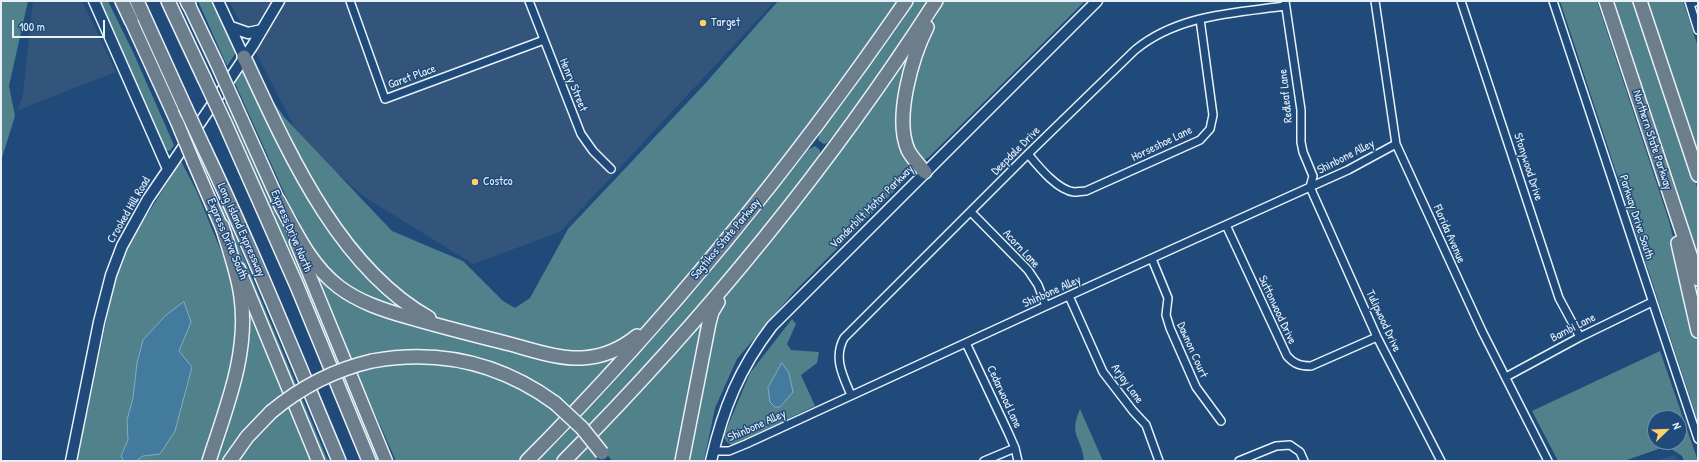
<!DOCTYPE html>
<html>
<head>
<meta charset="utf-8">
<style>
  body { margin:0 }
  #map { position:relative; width:1699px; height:462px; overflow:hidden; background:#1f4a7a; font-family:"Patrick Hand",sans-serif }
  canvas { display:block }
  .frame { position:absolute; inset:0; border:2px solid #e8f1f8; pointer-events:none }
  .north { position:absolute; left:1647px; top:410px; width:40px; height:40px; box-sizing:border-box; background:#1f4a7a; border:1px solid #6f8dac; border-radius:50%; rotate:67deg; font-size:11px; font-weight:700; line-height:16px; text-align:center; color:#e8f1f8 }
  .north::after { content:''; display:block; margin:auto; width:14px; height:18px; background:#ffd166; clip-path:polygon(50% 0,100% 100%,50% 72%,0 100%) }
  .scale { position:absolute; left:12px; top:20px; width:93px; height:18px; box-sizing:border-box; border:2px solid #e8f1f8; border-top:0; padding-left:5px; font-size:12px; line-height:14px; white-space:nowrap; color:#e8f1f8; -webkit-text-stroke:3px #1f4a7a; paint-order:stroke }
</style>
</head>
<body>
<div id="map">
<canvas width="1699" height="462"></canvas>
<div class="frame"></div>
<div class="north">N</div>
<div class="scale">100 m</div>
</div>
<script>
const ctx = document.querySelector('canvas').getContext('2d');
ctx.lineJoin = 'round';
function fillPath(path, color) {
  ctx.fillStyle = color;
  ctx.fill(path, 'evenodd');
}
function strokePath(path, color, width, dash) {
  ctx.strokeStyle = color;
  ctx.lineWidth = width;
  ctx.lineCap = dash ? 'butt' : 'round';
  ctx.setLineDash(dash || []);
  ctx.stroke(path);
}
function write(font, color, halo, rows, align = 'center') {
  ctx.font = font + ' "Patrick Hand",sans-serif';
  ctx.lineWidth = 3;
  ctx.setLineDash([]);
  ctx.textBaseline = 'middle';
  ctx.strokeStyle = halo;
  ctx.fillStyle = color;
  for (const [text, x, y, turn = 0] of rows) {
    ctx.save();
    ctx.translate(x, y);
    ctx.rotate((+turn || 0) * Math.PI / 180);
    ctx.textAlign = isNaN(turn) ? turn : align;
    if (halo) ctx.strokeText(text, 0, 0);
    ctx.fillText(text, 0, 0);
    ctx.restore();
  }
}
fillPath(new Path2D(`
  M33 1H82L116 72 18 110 23 94Z
  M229 1H775L560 232 473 264 363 196 302 142Z
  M1675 455 1677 461H1656Z`), '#33557c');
fillPath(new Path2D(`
  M1 1H28L9 86 15 116 1 161Z
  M98 1H108L133 52 174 145 170 151 164 150 161 146 113 31Z
  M198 1H212L234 47 235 54 227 66Z
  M778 1H898L746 208 643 327 623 342 604 352 575 354 452 325 414 306 373 271 332 217 292 149 261 85 285 118 392 231 463 261 503 301 515 308 530 298 568 229 703 86Z
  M911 1H932L872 89 827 143 824 144 818 140 819 135Z
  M944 1H1085L929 157 924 160H919L907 132V103L922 42Z
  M1560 1H1597L1669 221 1689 300 1698 346V422Z
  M1610 1H1635L1698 190V265Z
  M1644 1H1683L1698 47V163Z
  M920 32 903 148 914 171 794 292 737 359 715 408 704 461H686L714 318 727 294 803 200 870 109Z
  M244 71 303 184 407 310 388 308 339 283 310 249 298 224 300 222 291 208 234 81Z
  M226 100 295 253 380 461H375L225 102Z
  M815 146 820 150V156L755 244 675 338 560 461H533L684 297 807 150Z
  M181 161 197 192 227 266 236 299 238 333 232 379 205 461H77L111 298 120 263 137 231Z
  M219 202 222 205 328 461H323L248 279Z
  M316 271 341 295 514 350 621 353 521 461H396L356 371 377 366 419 362 449 363 506 380 531 394 556 413 534 382 478 358 424 351 352 362 314 273Z
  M711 309 679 461H612L605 452 597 458 599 461H573Z
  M247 310 251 314 310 461H237L266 408 235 442 224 461H212Z
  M792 319 796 324 787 344 791 350 819 352 817 363 801 375 815 406 733 445C727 443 725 441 724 435L750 373Z
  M1660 351 1698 461H1684L1682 456 1667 446 1624 461H1558L1532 411ZM1655 418H1679V442H1655Z
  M1080 409 1103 461H1084C1082 437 1068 436 1080 409Z`), '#51818b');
const water = new Path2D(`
  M184 302 191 322 179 351 192 367 175 431 160 454 143 456 136 461H124L121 456 128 440 127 420 133 398 137 363 143 340 165 316Z
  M782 363 789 373 793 392 780 407H775L770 402 768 388Z`);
fillPath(water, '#437b9f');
strokePath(water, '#85aac3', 1);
const minor = new Path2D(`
  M350 1 385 99 544 40
  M529 1 581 134 593 151 611 169
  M1285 1 1301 110V142L1303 152 1313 176 1310 187 1377 337 1441 461
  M1375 1 1396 144 1482 331 1548 461
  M1461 1 1559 298 1580 337
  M1553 1 1698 439
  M1689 1 1698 30
  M1690 4 1698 1
  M1028 154C1038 166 1057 190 1074 192 1078 192 1082 191 1086 191L1200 140 1210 129 1213 115 1200 19
  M971 212 1028 270 1038 285 1046 306
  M1226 225 1287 356C1294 364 1300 366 1311 366L1377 337
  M1152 259 1168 298 1166 315 1170 328 1196 387 1221 421
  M1069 296 1103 372 1133 411 1146 425 1159 461
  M966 343 1008 432 1015 448 1018 461
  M1506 377 1580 337 1652 302
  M851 395C843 376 833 358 844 338L1028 154 1135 50C1177 15 1233 13 1285 6
  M713 451H729L746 444 1046 306 1310 187 1348 170 1396 144
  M984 461 1015 448
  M1239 461 1276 446 1290 445 1300 452 1304 461`);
const secondary = new Path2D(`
  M94 1 168 169
  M218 1 244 57
  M231 27 248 33 262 30
  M71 461 99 322 111 275 122 246 148 199 253 45 279 1
  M711 461C723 409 739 369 772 326L1097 1`);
const trunk = new Path2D(`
  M187 1 216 62
  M127 12 177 122
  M234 102 282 209
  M194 163 225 235
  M296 242 386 461
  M239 269 318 461`);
const motorway = new Path2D(`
  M122 1 131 20
  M137 1 185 107
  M168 1 204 78
  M187 1 189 5
  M1606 1 1698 279
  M1640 1 1698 175
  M244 57C287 149 337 266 429 318
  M224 121 297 286 369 461
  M204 148C253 251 295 356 339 461
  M925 172C919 165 912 158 908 150 894 118 912 57 927 27
  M278 200C295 231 310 265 339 287 359 302 383 310 408 317 439 326 470 334 502 342 527 348 555 359 582 358 603 357 621 349 637 336
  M1678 243 1698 331
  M372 361C438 349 500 363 555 403
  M209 461C226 408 249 353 241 297 238 273 229 249 222 226
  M230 461 247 437 271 412
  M527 461C667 320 793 165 906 1
  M564 461C703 321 829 167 936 1
  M682 461 709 323 712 312 718 302`);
strokePath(minor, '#e8f1f8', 10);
strokePath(secondary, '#e8f1f8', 13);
strokePath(trunk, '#e8f1f8', 15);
strokePath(motorway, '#e8f1f8', 16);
strokePath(minor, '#1f4a7a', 7);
strokePath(secondary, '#1f4a7a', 10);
strokePath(trunk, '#6c7d8b', 12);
strokePath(motorway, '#6c7d8b', 13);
const trunkBridge = new Path2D(`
  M216 62 234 102
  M177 122 194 163`);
const motorwayBridge = new Path2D(`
  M204 78 224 121
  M185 107 204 148
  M555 403 582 428 602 453
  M271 412C301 387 333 370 372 361`);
strokePath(trunkBridge, '#e8f1f8', 15, []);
strokePath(motorwayBridge, '#e8f1f8', 16, []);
strokePath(trunkBridge, '#6c7d8b', 12);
strokePath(motorwayBridge, '#6c7d8b', 13);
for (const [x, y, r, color] of [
  [703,23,4,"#ffd166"],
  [475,182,4,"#ffd166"]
]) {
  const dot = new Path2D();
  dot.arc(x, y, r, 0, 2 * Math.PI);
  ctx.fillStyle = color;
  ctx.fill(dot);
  strokePath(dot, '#1f4a7a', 1.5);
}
write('12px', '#e8f1f8', '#1f4a7a', [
  ["Target",711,23],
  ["Costco",483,182]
], 'left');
write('12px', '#e8f1f8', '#1f4a7a', [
  ["Garet Place",412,77,-20],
  ["Henry Street",573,85,68],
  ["Redleaf Lane",1286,96,-96],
  ["Northern State Parkway",1652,140,72],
  ["Horseshoe Lane",1162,144,-26],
  ["Deepdale Drive",1016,151,-45],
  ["Shinbone Alley",1346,157,-27],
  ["Stonywood Drive",1528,167,72],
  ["Vanderbilt Motor Parkway",872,207,-45],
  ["Crooked Hill Road",129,210,-60],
  ["Parkway Drive South",1636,217,72],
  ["Long Island Expressway",241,230,66],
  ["Express Drive North",291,231,67],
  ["Florida Avenue",1449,234,66],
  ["Express Drive South",227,239,67],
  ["Sagtikos State Parkway",726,239,-50],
  ["Acorn Lane",1021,249,47],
  ["Shinbone Alley",1052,292,-24],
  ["Suttonwood Drive",1277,310,65],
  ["Tulipwood Drive",1383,321,65],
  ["Bambi Lane",1573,328,-27],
  ["Dawnon Court",1192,350,66],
  ["Arjay Lane",1127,384,54],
  ["Cedarwood Lane",1004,397,65],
  ["Shinbone Alley",757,426,-24]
]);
</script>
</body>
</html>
